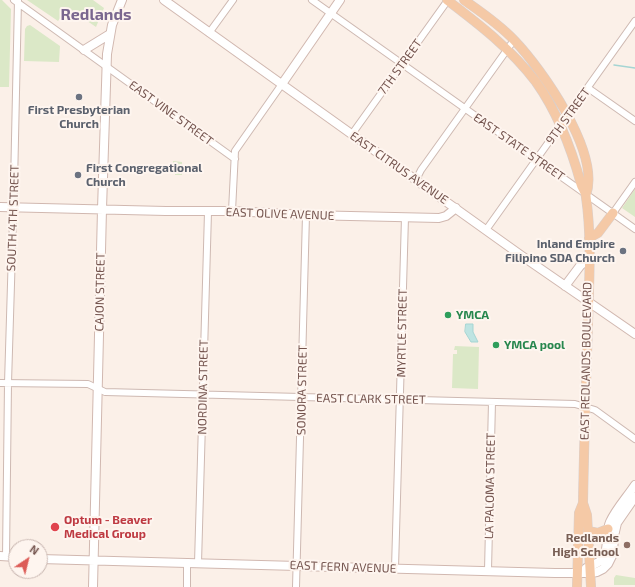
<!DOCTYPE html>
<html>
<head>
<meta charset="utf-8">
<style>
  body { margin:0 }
  #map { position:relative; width:635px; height:587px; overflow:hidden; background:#fbf0e8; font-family:"Exo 2",sans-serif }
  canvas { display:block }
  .north { position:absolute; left:8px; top:539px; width:40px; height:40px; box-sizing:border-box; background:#fef5ef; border:1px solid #c7b5af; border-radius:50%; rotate:35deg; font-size:11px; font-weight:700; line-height:16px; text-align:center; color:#74544e }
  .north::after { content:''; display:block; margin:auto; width:14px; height:18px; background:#dc5c57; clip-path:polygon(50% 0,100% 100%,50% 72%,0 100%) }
</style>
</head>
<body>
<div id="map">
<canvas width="635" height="587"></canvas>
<div class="north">N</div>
</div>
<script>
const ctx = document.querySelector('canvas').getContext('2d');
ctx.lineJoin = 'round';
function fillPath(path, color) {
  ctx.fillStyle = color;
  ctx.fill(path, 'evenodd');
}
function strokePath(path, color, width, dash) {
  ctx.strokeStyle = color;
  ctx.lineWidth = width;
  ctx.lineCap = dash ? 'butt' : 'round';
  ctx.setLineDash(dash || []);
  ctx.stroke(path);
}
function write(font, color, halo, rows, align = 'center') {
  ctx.font = font + ' "Exo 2",sans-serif';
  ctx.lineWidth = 4;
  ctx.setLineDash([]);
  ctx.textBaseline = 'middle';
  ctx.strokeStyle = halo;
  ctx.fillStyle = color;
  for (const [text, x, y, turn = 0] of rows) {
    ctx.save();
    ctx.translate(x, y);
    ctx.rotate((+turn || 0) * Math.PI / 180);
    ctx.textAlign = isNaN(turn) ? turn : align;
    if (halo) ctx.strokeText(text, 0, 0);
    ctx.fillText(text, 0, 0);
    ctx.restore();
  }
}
fillPath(new Path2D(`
  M0 0H2L11 9 9 87H0Z
  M27 0H93L104 8 96 27 68 8 58 21Z
  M30 25 60 46 59 62 24 61 25 29 27 26Z
  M173 161 182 162V175H175V166H173Z
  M635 189V217L622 208Z
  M455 346 479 347 478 389 452 388 453 354H457V350H454Z
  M616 575 635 578V585H614V578Z`), '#dbe8c7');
const water = new Path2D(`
  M466 324H473V332L478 342H471L465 332Z`);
fillPath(water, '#bee4e2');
strokePath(water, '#a5d5d3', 1);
strokePath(new Path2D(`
  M614 65 635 68`), '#a5d5d3', 1.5);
const street = new Path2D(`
  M14 0 235 159
  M312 0 635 229
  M209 33 233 0
  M588 88 635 121
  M352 134 448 0
  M416 180 421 170 514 40
  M232 211 235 151 282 84
  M613 213 635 182
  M486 230 635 21
  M0 383 88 384 105 392 575 404 595 410 635 439
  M6 557 8 383 14 185 18 0
  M198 563 208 212
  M395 568 405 217
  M488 570 492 402
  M187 587V563
  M296 587 306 215`);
const secondary = new Path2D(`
  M164 0 522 256 635 334
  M84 50 110 34
  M282 84 340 0
  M0 207 166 211H232L306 215 439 218 446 216 456 208
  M565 286 580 266 589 258
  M0 556 16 557
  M40 559 555 573H591L597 572 603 569 608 564 613 554 614 536 617 523 635 497
  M586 568C590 566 596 564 600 561 610 552 605 533 610 522 616 509 627 497 635 485
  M93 587 102 209 107 54 112 25 122 0`);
const primary = new Path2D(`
  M447 0C480 25 511 49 536 82 558 113 571 147 581 184 582 188 586 192 586 197 592 238 589 283 588 324 586 384 584 443 583 503L587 515 591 587
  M464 0C481 12 499 24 514 40 542 69 601 153 586 195
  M589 238 598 233 613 213
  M588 531 598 533 608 529
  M577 587 579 513 583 503`);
strokePath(street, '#ceb9b2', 8);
strokePath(secondary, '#d1b8b0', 10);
strokePath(primary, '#d8cfcd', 10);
strokePath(street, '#fff', 6);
strokePath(secondary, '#fff', 8);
strokePath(primary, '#f5c9a6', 9);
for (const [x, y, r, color] of [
  [79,97,4,"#6b7280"],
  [78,175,4,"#6b7280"],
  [623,251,4,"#6b7280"],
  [448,315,4,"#2e9e5b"],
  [496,345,4,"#2e9e5b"],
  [55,527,5,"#e0444e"],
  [627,545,4,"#8d6e63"]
]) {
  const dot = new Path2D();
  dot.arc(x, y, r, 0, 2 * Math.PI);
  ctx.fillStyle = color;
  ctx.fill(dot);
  strokePath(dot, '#fef5ef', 1.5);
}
write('12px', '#74544e', '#fef5ef', [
  ["7TH STREET",400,67,-54],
  ["EAST VINE STREET",171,113,36],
  ["9TH STREET",568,116,-54],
  ["EAST STATE STREET",519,147,35],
  ["EAST CITRUS AVENUE",399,168,35],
  ["EAST OLIVE AVENUE",280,214,2],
  ["SOUTH 4TH STREET",13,218,-88],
  ["CAJON STREET",100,292,-89],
  ["MYRTLE STREET",402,333,-89],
  ["EAST REDLANDS BOULEVARD",586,361,-89],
  ["NORDINA STREET",203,387,-89],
  ["SONORA STREET",302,390,-89],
  ["EAST CLARK STREET",371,399,1],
  ["LA PALOMA STREET",490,486,-89],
  ["EAST FERN AVENUE",343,567,2]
]);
write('bold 12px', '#5b616d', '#fef5ef', [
  ["First Presbyterian",79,110],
  ["Church",79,124],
  ["First Congregational",86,168,"left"],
  ["Church",86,182,"left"],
  ["Inland Empire",615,244,"right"],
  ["Filipino SDA Church",615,258,"right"]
]);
write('bold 12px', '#27864d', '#fef5ef', [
  ["YMCA",456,315],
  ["YMCA pool",504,345]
], 'left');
write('bold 12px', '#be3a42', '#fef5ef', [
  ["Optum - Beaver",64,520],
  ["Medical Group",64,534]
], 'left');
write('bold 12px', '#785e54', '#fef5ef', [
  ["Redlands",619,538],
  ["High School",619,552]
], 'right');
write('bold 16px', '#7a668f', '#fef5ef', [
  ["Redlands",96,15]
]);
</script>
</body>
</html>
